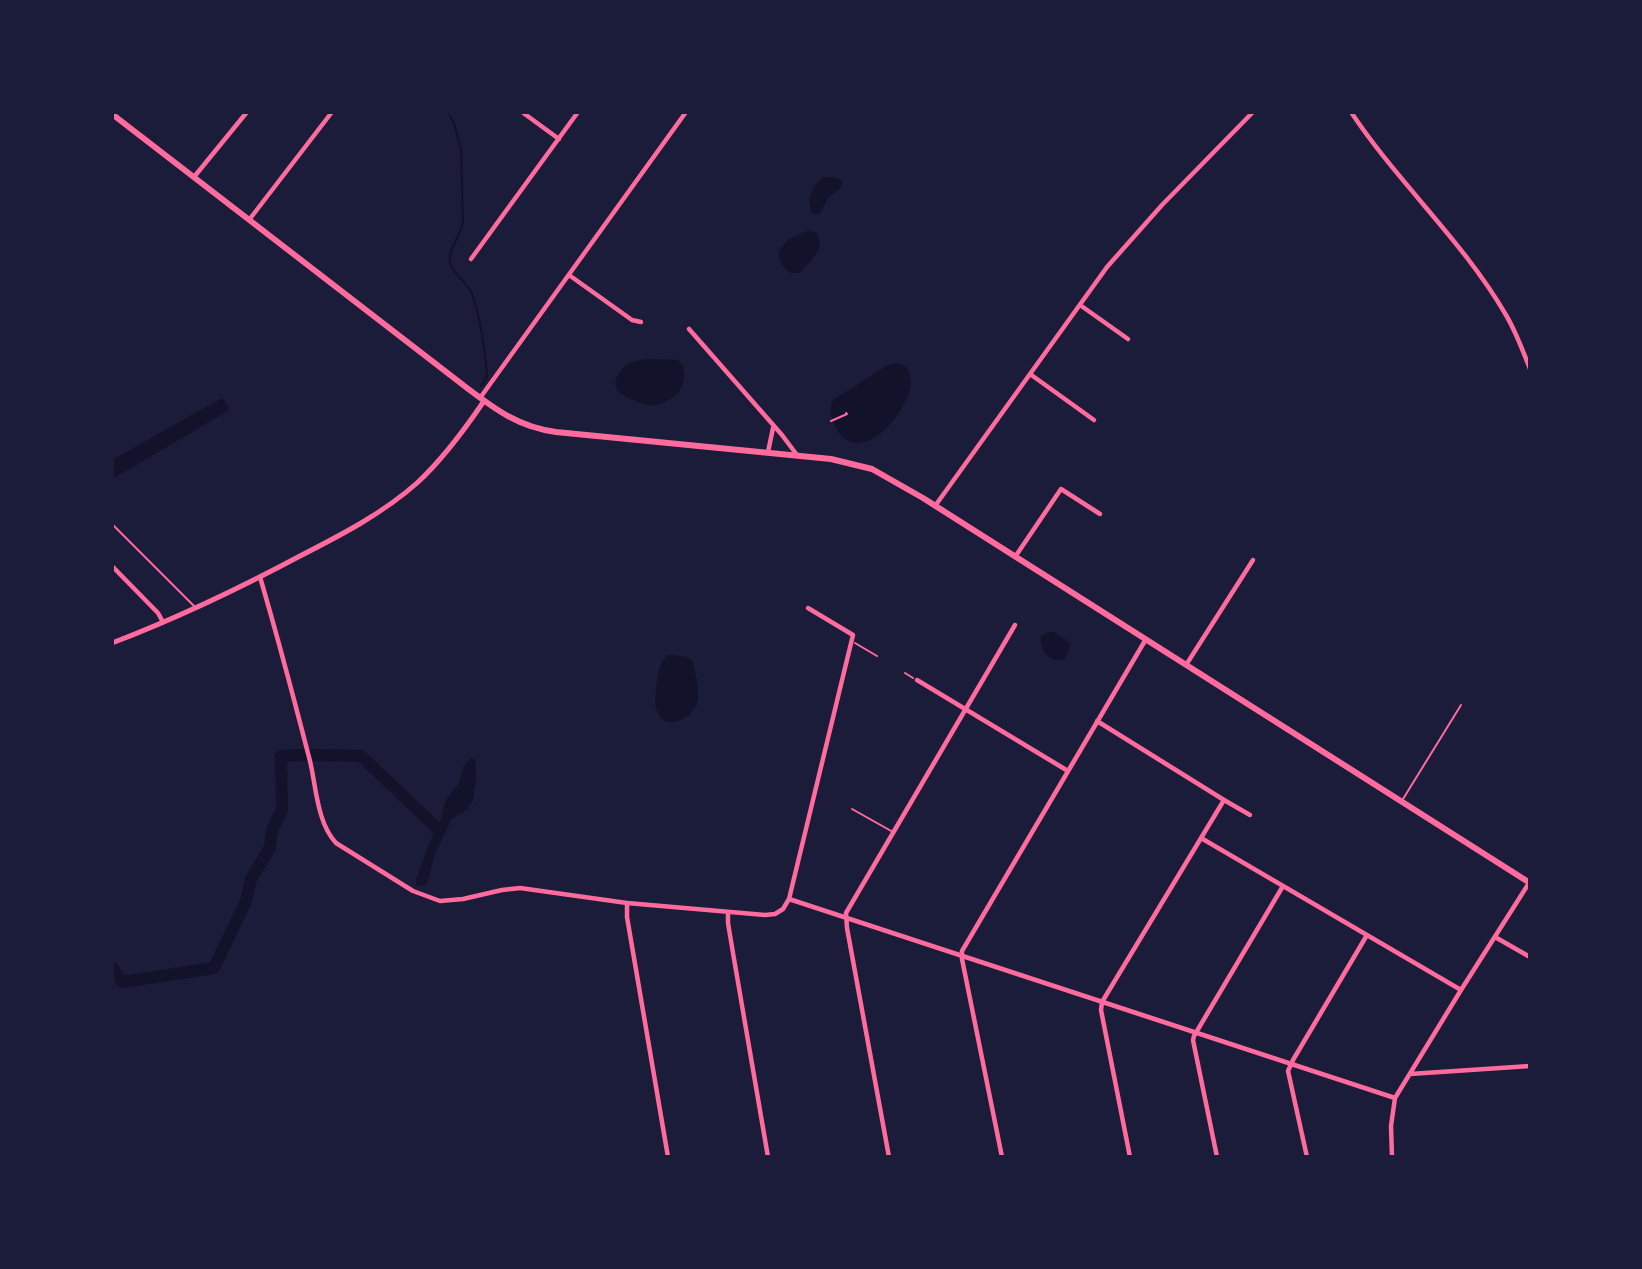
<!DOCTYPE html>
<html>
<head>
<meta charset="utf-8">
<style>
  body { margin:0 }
  #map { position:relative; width:1642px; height:1269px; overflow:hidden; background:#1b1b3a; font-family:Manrope,sans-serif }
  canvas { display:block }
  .frame { position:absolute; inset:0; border:114px solid #1b1b3a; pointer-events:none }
</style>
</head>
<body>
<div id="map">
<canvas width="1642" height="1269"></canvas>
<div class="frame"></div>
</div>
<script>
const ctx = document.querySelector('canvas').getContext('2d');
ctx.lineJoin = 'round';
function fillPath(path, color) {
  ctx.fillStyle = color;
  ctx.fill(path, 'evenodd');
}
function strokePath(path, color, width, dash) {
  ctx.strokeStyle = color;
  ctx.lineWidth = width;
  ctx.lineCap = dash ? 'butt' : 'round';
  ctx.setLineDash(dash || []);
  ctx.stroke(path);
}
fillPath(new Path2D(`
  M824 177C830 177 846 177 841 187 839 191 831 194 828 198 825 203 823 209 820 214L813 215C806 202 811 185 824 177Z
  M807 231 816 232C827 249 810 260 800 273H790C766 253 785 238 807 231Z
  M646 359 678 360C685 367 686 376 682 385 679 394 675 396 667 401 655 409 644 405 631 399 626 397 620 395 617 390 612 381 621 367 630 363 635 361 641 360 646 359Z
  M897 363 907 367C910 374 912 381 910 388 904 417 858 471 835 426 831 417 829 409 833 400L888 365Z
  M220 399 224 400 229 407 228 411 112 479V460Z
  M1054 632 1058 634 1071 644 1065 659C1050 664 1040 651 1041 636L1046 633Z
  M668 655C677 655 684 655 692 660 695 669 699 689 698 699 697 718 657 739 655 701 657 687 656 664 668 655Z
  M471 758 474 759 475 761 476 779 473 800 467 810 451 819 433 859 430 875 425 885 419 886 416 885V880L431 839 438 829 446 799 458 785 464 766Z`), '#12122b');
strokePath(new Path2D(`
  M448 112 454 123 461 150 463 221C462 235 447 250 450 263 453 275 468 282 472 294 480 315 485 353 487 376L481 386`), '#12122b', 2);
strokePath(new Path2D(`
  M313 755 361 756 438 829
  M112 967 122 982 214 968 246 901 251 879 270 848 272 830 282 810 281 756 305 755`), '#12122b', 12);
strokePath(new Path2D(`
  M831 421 847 414 846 413
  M855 643 877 656
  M905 673 913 678`), '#ff6b9d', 2);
strokePath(new Path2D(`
  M112 524 195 607
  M1403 799 1461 705
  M852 809 893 832`), '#ff6b9d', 2);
strokePath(new Path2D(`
  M522 112 559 139
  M1351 112C1398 183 1463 241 1506 315 1516 332 1523 351 1530 369
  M194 177 247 112
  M249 220 332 112
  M471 259 578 112
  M569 275 632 320 641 322
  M1080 305 1128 339
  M689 329 782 435 797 455
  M1030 374 1094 420
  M480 398 686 112
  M768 452 773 428
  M935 506 1107 267 1162 205 1253 112
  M1015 557 1061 489 1100 514
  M112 566 158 613 163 622
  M260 577C278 638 294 699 310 761 316 786 317 823 336 843L413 891 440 901 463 899 502 890 520 888 627 903 765 915 775 914 783 909 789 899 853 635 808 608
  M1186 665 1253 560
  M917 680 1068 771
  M1097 721 1224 800 1102 1002 1101 1010 1130 1157
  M1224 800 1250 815
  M1201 838 1461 990
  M789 899 1395 1098
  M627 903V917L668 1157
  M728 913V923L733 953 768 1157
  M1495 937 1530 957
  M1410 1074 1530 1066
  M889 1157 847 928 846 913 1015 625
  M1002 1157 962 959V951L1146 639
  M1217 1157 1193 1040 1194 1036 1283 886
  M1307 1157 1288 1071 1293 1060 1367 935
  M1392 1157 1391 1126 1395 1098 1461 990 1529 883`), '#ff6b9d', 4.5);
strokePath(new Path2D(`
  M112 643C175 619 240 588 300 556 341 535 382 514 417 483 442 460 465 429 484 401`), '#ff6b9d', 5);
strokePath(new Path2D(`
  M112 114 467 388C496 410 519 427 556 432L831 459 872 469 923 498 1530 883`), '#ff6b9d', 6);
</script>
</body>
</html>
